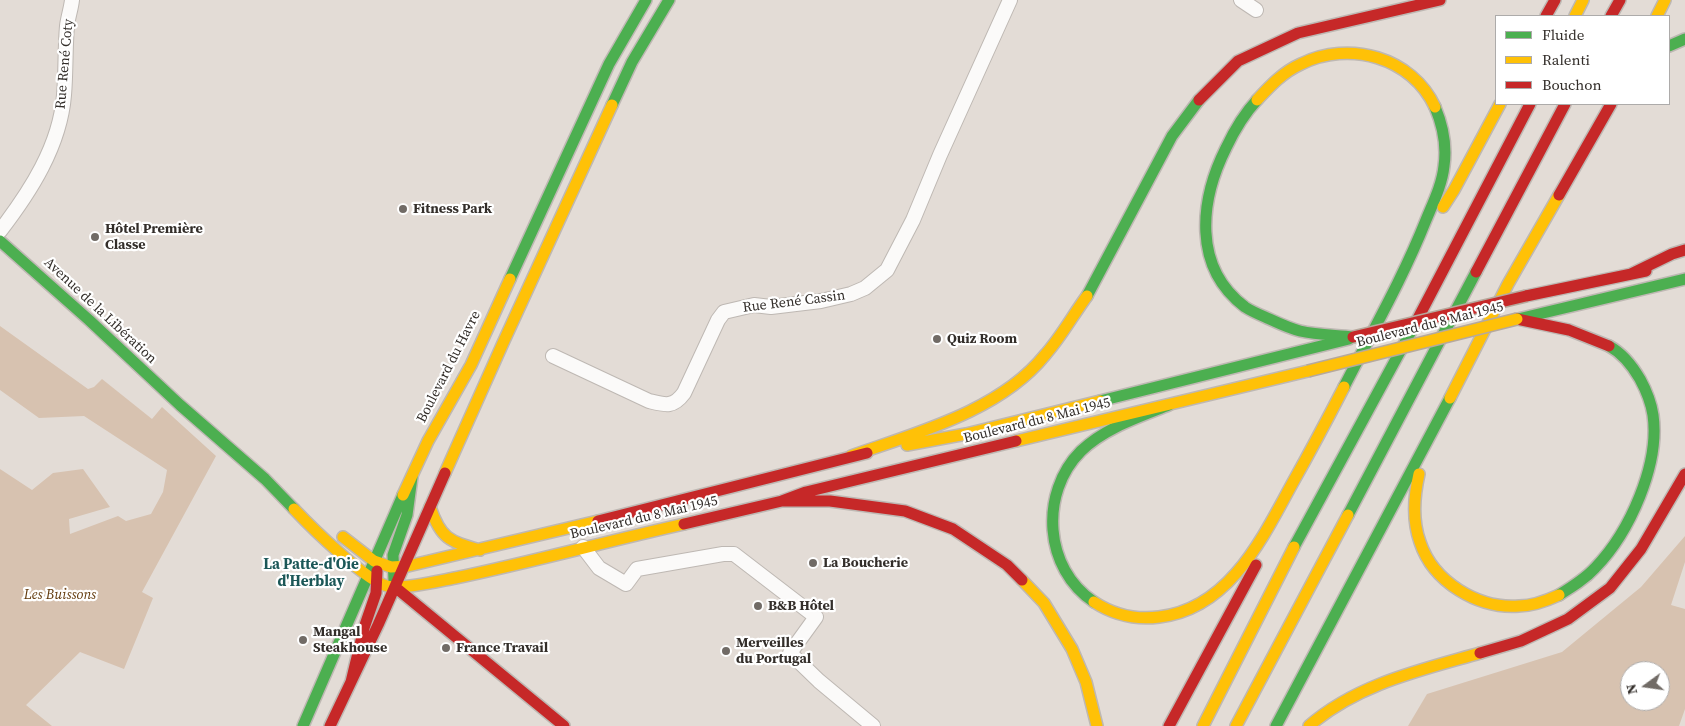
<!DOCTYPE html>
<html>
<head>
<meta charset="utf-8">
<style>
  body { margin:0 }
  #map { position:relative; width:1685px; height:726px; overflow:hidden; background:#e3dcd6; font-family:"Source Serif 4",serif }
  canvas { display:block }
  .legend { position:absolute; left:1495px; top:15px; width:175px; height:90px; box-sizing:border-box; background:#fff; border:1px solid #adabaa; margin:0; padding:6px 9px; list-style:none; font-size:15px; color:#332e2a }
  .legend li { display:flex; align-items:center; gap:10px; height:25px }
  .legend b { width:25px; border:1px solid #adabaa }
  .north { position:absolute; left:1620px; top:661px; width:50px; height:50px; box-sizing:border-box; background:#fff; border:1px solid #adabaa; border-radius:50%; rotate:256deg; font-size:14px; font-weight:700; line-height:20px; text-align:center; color:#332e2a }
  .north::after { content:''; display:block; margin:auto; width:18px; height:22px; background:#716b66; clip-path:polygon(50% 0,100% 100%,50% 72%,0 100%) }
</style>
</head>
<body>
<div id="map">
<canvas width="1685" height="726"></canvas>
<ul class="legend">
<li><b style="height:6px;background:#4caf50"></b>Fluide</li>
<li><b style="height:6px;background:#ffc107"></b>Ralenti</li>
<li><b style="height:6px;background:#c62828"></b>Bouchon</li>
</ul>
<div class="north">N</div>
</div>
<script>
const ctx = document.querySelector('canvas').getContext('2d');
ctx.lineJoin = 'round';
function fillPath(path, color) {
  ctx.fillStyle = color;
  ctx.fill(path, 'evenodd');
}
function strokePath(path, color, width, dash) {
  ctx.strokeStyle = color;
  ctx.lineWidth = width;
  ctx.lineCap = dash ? 'butt' : 'round';
  ctx.setLineDash(dash || []);
  ctx.stroke(path);
}
function write(font, color, halo, rows, align = 'center') {
  ctx.font = font + ' "Source Serif 4",serif';
  ctx.lineWidth = 4.5;
  ctx.setLineDash([]);
  ctx.textBaseline = 'middle';
  ctx.strokeStyle = halo;
  ctx.fillStyle = color;
  for (const [text, x, y, turn = 0] of rows) {
    ctx.save();
    ctx.translate(x, y);
    ctx.rotate((+turn || 0) * Math.PI / 180);
    ctx.textAlign = isNaN(turn) ? turn : align;
    if (halo) ctx.strokeText(text, 0, 0);
    ctx.fillText(text, 0, 0);
    ctx.restore();
  }
}
fillPath(new Path2D(`
  M0 326 88 389 94 387 102 379 152 419 162 407 216 456 142 592 153 598 124 669 80 652 26 705 52 726H0V469L32 490 53 473 83 469 110 507 69 519 70 534 118 516 126 521 151 514 163 492 167 470 84 416 39 418 0 390Z
  M1685 536V562L1671 605 1685 609V709L1679 726H1408L1427 694 1562 652 1641 587ZM1630 671H1660V701H1630Z`), '#d7c2b0');
const street = new Path2D(`
  M1241 0 1256 10
  M0 231C30 192 60 146 64 95 66 72 65 49 67 26 68 17 71 9 72 0
  M553 356 649 401C665 405 673 408 684 393L718 320 724 312 754 305 771 307 821 301 851 294 865 288 887 270 913 220 940 155 1010 0
  M583 547 599 568 626 584 637 569 723 554H734L816 617 790 653 819 681 873 726`);
const fast = new Path2D(`
  M1669 46 1685 39
  M1257 100C1244 114 1234 131 1226 148 1200 200 1192 267 1245 307 1251 311 1258 314 1265 317 1276 322 1288 328 1300 331 1317 335 1336 335 1353 337
  M612 105 632 62 669 0
  M0 241 89 320 180 405 265 479 294 509
  M510 279 609 64 646 0
  M1087 296 1172 136 1199 100
  M1518 319 1685 279
  M1344 387C1372 332 1403 278 1426 220 1433 203 1442 185 1444 166 1447 145 1443 126 1435 107
  M1100 401 1349 339
  M1348 515 1476 272
  M1294 547 1415 324
  M394 581 393 555 407 515 412 477
  M1559 595C1572 587 1585 579 1595 568 1630 532 1660 464 1653 415 1651 402 1646 390 1640 379 1633 367 1622 353 1609 346
  M1094 602C1044 569 1039 493 1081 451 1105 428 1139 417 1169 405
  M303 726 403 495
  M1276 726 1450 398`);
const slow = new Path2D(`
  M1575 16 1583 0
  M1657 16 1665 0
  M1257 100C1270 86 1283 72 1301 64 1349 40 1412 57 1435 107
  M1443 207 1454 190 1500 104
  M1450 398 1508 284 1559 195
  M1016 441 1308 371
  M907 445 966 434 1100 401
  M851 456C916 433 1000 411 1045 355 1061 337 1073 315 1087 296
  M445 473 503 343 612 105
  M1419 474C1414 496 1412 520 1420 542 1433 582 1478 609 1519 606 1533 606 1546 601 1559 595
  M403 495 428 441 471 365 510 279
  M430 507C441 539 449 541 480 550
  M294 509C311 527 366 581 387 586 402 590 439 581 455 578 532 562 608 541 684 524
  M343 537 374 561 391 567 408 566 598 521
  M1022 580 1044 603 1072 649 1086 682 1097 726
  M1094 602C1114 615 1136 620 1159 617 1229 609 1262 539 1292 484 1310 452 1327 420 1344 387
  M1203 726 1294 547
  M1236 726 1348 515
  M1309 726C1357 684 1421 670 1480 653`);
const jam = new Path2D(`
  M1546 16 1555 0
  M1611 16 1620 0
  M1199 100 1238 61 1298 33 1440 0
  M1559 195 1611 104
  M1476 272 1565 104
  M1631 274 1672 254 1685 250
  M1526 296 1646 271
  M1517 319 1569 330 1609 346
  M1415 324 1530 104
  M782 501H830L905 511 953 529 1007 565 1022 580
  M598 521 867 453
  M684 524 782 501 806 492 1016 441
  M395 587 564 726
  M1480 653 1521 641 1568 619 1610 588 1641 549 1685 474
  M351 682 364 628 376 593 377 571
  M330 726 378 625 445 473
  M1169 726 1256 565`);
strokePath(street, '#beb8b3', 16);
strokePath(fast, '#beb8b3', 14);
strokePath(slow, '#beb8b3', 14);
strokePath(jam, '#beb8b3', 14);
strokePath(street, '#fbfaf9', 14);
strokePath(fast, '#4caf50', 11);
strokePath(slow, '#ffc107', 11);
strokePath(jam, '#c62828', 11);
const slowBridge = new Path2D(`
  M1308 371 1517 319`);
const jamBridge = new Path2D(`
  M1353 337 1526 296`);
strokePath(slowBridge, '#b6a99d', 14, []);
strokePath(jamBridge, '#b6a99d', 14, []);
strokePath(slowBridge, '#ffc107', 11);
strokePath(jamBridge, '#c62828', 11);
for (const [x, y, r, color] of [
  [403,209,5,"#716b66"],
  [95,237,5,"#716b66"],
  [937,339,5,"#716b66"],
  [813,563,5,"#716b66"],
  [758,606,5,"#716b66"],
  [303,640,5,"#716b66"],
  [446,648,5,"#716b66"],
  [726,651,5,"#716b66"]
]) {
  const dot = new Path2D();
  dot.arc(x, y, r, 0, 2 * Math.PI);
  ctx.fillStyle = color;
  ctx.fill(dot);
  strokePath(dot, '#fff', 2);
}
write('14px', '#332e2a', '#fff', [
  ["Rue René Coty",65,64,-85],
  ["Rue René Cassin",794,302,-7],
  ["Avenue de la Libération",100,311,43],
  ["Boulevard du 8 Mai 1945",1430,325,-14],
  ["Boulevard du Havre",449,367,-63],
  ["Boulevard du 8 Mai 1945",1037,421,-14],
  ["Boulevard du 8 Mai 1945",644,518,-13]
]);
write('bold 14px', '#332e2a', '#fff', [
  ["Fitness Park",413,209],
  ["Hôtel Première",105,229],
  ["Classe",105,245],
  ["Quiz Room",947,339],
  ["La Boucherie",823,563],
  ["B&B Hôtel",768,606],
  ["Mangal",313,632],
  ["Steakhouse",313,648],
  ["Merveilles",736,643],
  ["du Portugal",736,659],
  ["France Travail",456,648]
], 'left');
write('italic 14px', '#62390b', '#fff', [
  ["Les Buissons",60,595]
]);
write('bold 15px', '#1b5757', '#fff', [
  ["La Patte-d'Oie",311,565],
  ["d'Herblay",311,582]
]);
</script>
</body>
</html>
